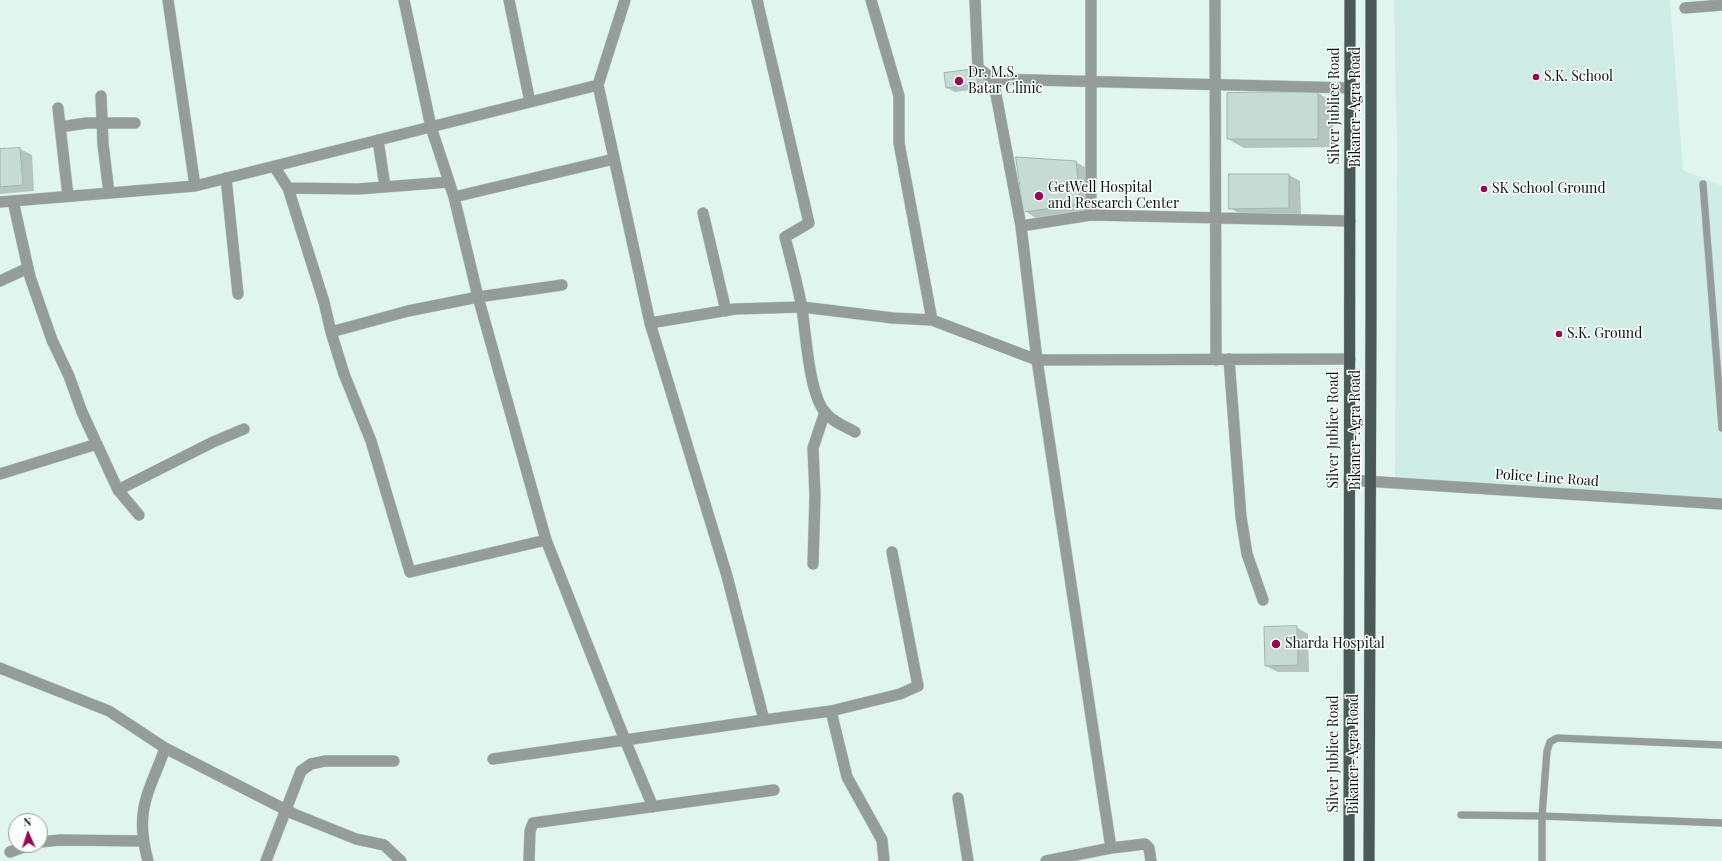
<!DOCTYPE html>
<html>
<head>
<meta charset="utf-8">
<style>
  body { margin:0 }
  #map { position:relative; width:1722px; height:861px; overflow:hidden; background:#e1f5ef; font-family:"Playfair Display",serif }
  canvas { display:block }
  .north { position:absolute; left:8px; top:813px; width:40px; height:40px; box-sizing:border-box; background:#fafefd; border:1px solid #9aa09e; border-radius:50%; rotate:357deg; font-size:11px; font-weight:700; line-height:16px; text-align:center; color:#0b1210 }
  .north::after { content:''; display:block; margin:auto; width:14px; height:18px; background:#9c0552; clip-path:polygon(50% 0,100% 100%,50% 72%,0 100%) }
</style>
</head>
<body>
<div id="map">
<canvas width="1722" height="861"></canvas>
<div class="north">N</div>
</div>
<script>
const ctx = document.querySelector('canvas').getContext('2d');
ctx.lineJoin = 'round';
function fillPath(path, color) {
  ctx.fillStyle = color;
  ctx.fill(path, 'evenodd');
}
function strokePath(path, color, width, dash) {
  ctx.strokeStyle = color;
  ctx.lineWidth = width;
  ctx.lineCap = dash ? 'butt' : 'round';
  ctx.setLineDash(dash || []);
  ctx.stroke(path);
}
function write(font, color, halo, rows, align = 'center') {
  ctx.font = font + ' "Playfair Display",serif';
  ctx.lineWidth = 3;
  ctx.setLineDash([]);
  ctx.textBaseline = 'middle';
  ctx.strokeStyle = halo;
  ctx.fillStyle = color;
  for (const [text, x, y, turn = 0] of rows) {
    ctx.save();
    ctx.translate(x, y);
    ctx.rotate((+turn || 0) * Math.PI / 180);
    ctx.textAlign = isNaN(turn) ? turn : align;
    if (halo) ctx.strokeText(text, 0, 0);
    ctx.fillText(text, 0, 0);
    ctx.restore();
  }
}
fillPath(new Path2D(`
  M1394 0H1670L1683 170 1722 186V504L1395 483 1397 153Z`), '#cfede5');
fillPath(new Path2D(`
  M976 70 984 75 986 88 955 92 947 88Z
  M1318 93 1333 102V147L1244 148 1228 139Z
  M20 149 32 155 34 191 0 194V150Z
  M1076 162 1088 169 1091 210 1036 218 1025 211Z
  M1289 175 1300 181 1301 214 1242 215 1230 208Z
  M1296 627 1308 634 1309 672H1278L1266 666Z`), '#0003');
const building = new Path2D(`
  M976 69 978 84 946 88 944 73Z
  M1318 92V139H1227V93Z
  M20 148 23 185 0 187V149Z
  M1016 157 1076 161 1080 204 1024 212Z
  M1229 174H1289V208L1229 209Z
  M1297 626 1298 665 1265 666 1264 627Z`);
fillPath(building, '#c7dbd5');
strokePath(building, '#a0b4ae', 1);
const service = new Path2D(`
  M1703 184 1722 428
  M1461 815 1542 816 1722 823
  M1542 861V816L1547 751 1550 742 1557 738 1722 745`);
const minor = new Path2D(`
  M168 0 195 186 598 85
  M404 0 431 127 454 197 614 159
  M509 0 530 102
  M625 0 598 85 650 323 735 309 802 307 893 318 932 320 1037 360 1350 359
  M757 0 809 223 785 237C791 261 798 285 802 309 806 334 809 394 825 412 832 422 845 426 855 432
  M871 0 899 96V143L932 320
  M975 0 978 68 993 79
  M1215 0 1216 360
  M1685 8 1722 5
  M101 96 103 144 109 193
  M58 108 68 196
  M60 127 87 123H135
  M378 140 385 187
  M274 166 288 188 324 302 331 332 344 374 371 441 410 572 546 540
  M226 178 238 294
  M288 188 358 189 449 182
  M454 197 478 297 546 540 625 740 764 720 727 576 650 323
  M13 201 30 277 52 340 69 376 82 412 118 490 139 515
  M0 202 195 186
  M703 213 726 311
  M1091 215 1350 221
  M1021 226 993 79 1350 88
  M0 281 28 268
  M331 332 408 311 478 297 562 285
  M1229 359 1241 517 1247 554 1263 600
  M0 474 97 444
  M1349 480 1722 504
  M118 490 213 442 244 429
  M813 564 815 496 813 448 825 412
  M0 668 109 711 165 748 294 814 356 839 384 845 401 861
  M831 711 900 694 918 686 892 552
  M764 720 831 711 847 777 882 840 884 861
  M493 759 625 740 653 807
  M958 798 968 861
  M40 842 60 840 143 841
  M1111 848 1145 844 1149 848 1151 861
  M10 852 29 845
  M148 861C144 846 141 831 143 815 145 792 158 770 165 748
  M266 861 301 771 311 764 325 761H394
  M529 861 530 831 533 823 774 790
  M1046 861 1111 848 1037 360 1021 226 1091 215V0`);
const primary = new Path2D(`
  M1349 861 1350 0
  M1369 861 1371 316V0`);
strokePath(service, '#bfd1cb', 8);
strokePath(minor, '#bfd1cb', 12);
strokePath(primary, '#bfd1cb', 12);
strokePath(service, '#959d9b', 7);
strokePath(minor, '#959d9b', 11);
strokePath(primary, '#4b5a56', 11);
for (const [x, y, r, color] of [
  [1536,77,4,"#9c0552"],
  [959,81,5,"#9c0552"],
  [1484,189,4,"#9c0552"],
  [1039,196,5,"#9c0552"],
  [1559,334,4,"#9c0552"],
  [1276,644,5,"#9c0552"]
]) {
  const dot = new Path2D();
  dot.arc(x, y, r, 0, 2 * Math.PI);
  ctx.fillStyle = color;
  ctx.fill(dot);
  strokePath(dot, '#fafefd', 1.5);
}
write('14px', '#0b1210', '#fafefd', [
  ["Dr. M.S.",968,73],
  ["Batar Clinic",968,89],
  ["S.K. School",1544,77],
  ["GetWell Hospital",1048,188],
  ["and Research Center",1048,204],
  ["SK School Ground",1492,189],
  ["S.K. Ground",1567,334],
  ["Sharda Hospital",1285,644]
], 'left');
write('14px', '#0b1210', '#fafefd', [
  ["Silver Jubliee Road",1335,106,-90],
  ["Bikaner-Agra Road",1356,107,-90],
  ["Silver Jubliee Road",1334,430,-90],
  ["Bikaner-Agra Road",1356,430,-90],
  ["Police Line Road",1547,478,4],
  ["Silver Jubliee Road",1334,754,-90],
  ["Bikaner-Agra Road",1354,754,-90]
]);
</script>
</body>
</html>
